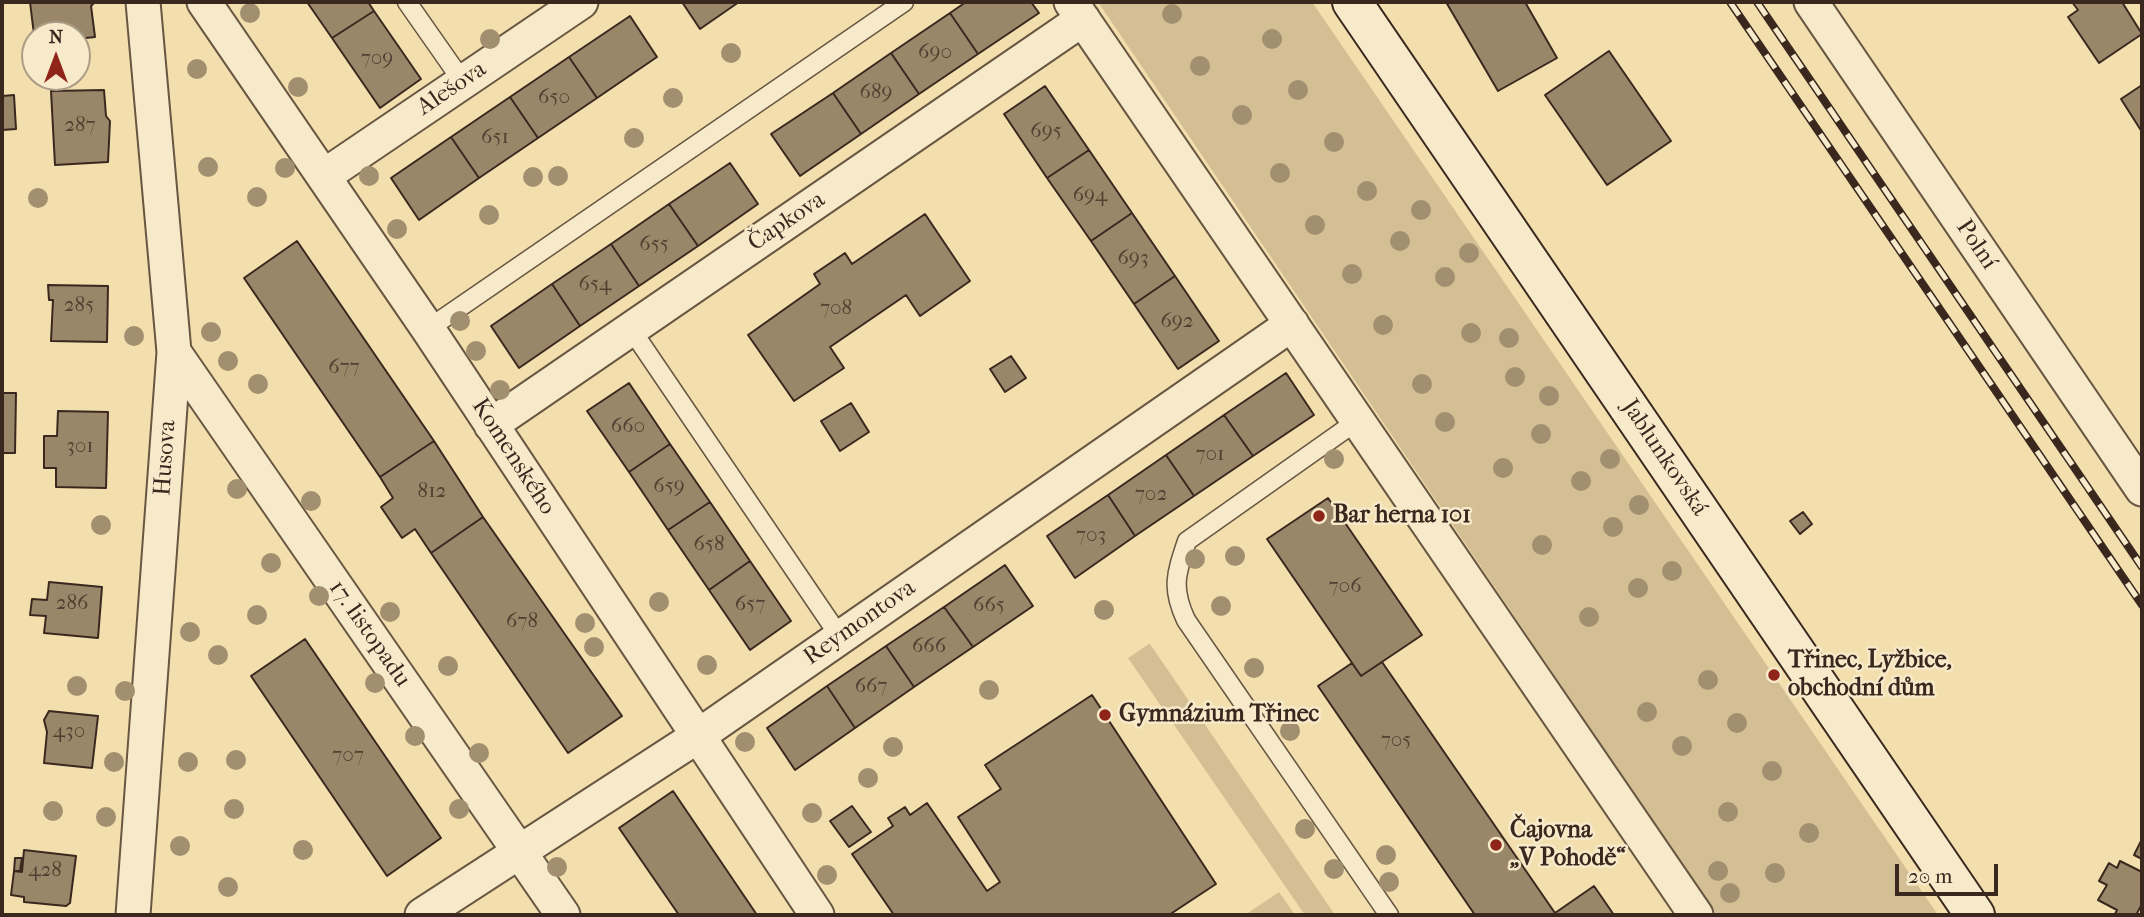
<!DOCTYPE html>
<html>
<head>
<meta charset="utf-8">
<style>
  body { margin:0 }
  #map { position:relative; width:2144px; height:917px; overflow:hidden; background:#f3dead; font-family:"IM FELL French Canon",serif }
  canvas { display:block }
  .frame { position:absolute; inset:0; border:4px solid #3a281f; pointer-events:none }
  .north { position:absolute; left:21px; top:21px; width:70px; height:70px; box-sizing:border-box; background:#f7eaca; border:2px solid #ab9c86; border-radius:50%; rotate:0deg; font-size:19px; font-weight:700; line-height:28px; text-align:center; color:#3a281f }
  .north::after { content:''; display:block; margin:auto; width:24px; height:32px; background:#8f2418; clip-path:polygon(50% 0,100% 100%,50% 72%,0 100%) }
  .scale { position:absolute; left:1895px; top:864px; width:103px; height:32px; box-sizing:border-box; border:4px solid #3a281f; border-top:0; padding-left:9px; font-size:21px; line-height:24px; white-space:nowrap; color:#3a281f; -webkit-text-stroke:5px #f7eaca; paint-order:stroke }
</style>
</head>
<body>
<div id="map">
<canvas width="2144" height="917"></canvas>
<div class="frame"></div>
<div class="north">N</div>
<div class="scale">20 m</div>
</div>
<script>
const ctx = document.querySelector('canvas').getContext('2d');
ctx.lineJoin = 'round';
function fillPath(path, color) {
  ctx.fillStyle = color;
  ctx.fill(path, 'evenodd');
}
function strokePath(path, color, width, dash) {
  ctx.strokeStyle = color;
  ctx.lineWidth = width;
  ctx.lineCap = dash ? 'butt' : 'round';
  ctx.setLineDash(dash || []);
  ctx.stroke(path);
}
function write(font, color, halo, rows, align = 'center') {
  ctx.font = font + ' "IM FELL French Canon",serif';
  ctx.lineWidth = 5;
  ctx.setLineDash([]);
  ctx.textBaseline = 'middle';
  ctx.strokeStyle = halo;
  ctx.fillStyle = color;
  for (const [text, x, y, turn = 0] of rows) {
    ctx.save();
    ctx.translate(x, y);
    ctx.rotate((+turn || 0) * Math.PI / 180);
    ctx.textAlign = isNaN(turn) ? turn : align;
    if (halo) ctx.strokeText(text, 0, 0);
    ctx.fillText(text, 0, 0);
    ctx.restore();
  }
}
fillPath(new Path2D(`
  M1098 2H1312L1938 915H1717Z
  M1149 644H1150L1335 915H1305L1128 658Z
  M1279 892 1295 915H1245Z`), '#d4bf95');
const building = new Path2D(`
  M30 2H95L91 6 95 37 77 39V35H35V43Z
  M307 2H368L374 11 332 38Z
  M682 2H739L700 29Z
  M966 2H1031L1039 13 978 54 950 13Z
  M1446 2H1525L1557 58 1498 91Z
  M2072 2H2122L2142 34 2099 63 2068 17 2078 10Z
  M374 11 421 79 380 108 332 38Z
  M950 13 978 54 919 94 891 53Z
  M630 16 657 57 597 98 569 57Z
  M1609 51 1671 141 1607 185 1545 95Z
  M891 53 919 94 861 134 833 93Z
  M569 57 597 98 538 138 510 97Z
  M2142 85V132L2121 99Z
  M1045 86 1089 150 1047 178 1004 114Z
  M104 90 106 116 110 121 108 162 55 165 51 91Z
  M833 93 861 134 800 176 771 134Z
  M14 95 16 129 2 130V96Z
  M510 97 538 138 479 178 451 137Z
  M451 137 479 178 419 220 391 178Z
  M1089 150 1132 213 1091 241 1047 178Z
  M730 163 758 204 698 246 669 204Z
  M669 204 698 246 639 286 611 244Z
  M1132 213 1175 276 1134 304 1091 241Z
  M925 214 970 281 920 316 906 295 830 347 844 368 794 401 748 335 820 284 814 274 845 253 852 264Z
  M297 241 434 441 380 477 244 278Z
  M611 244 639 286 580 326 552 284Z
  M1175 276 1219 341 1178 369 1134 304Z
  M552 284 580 326 519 368 491 326Z
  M48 285 108 286 107 342 51 341 53 300H49Z
  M1011 356 1026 378 1005 392 990 369Z
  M1286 373 1314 415 1253 456 1224 415Z
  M629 383 670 444 629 472 587 411Z
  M2 393H16L15 453H2Z
  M851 403 869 432 840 451 821 421Z
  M58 411 108 412 106 488 56 487V468H44V436H57Z
  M1224 415 1253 456 1194 496 1166 455Z
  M434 441 483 517 431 553 415 529 402 538 381 507 393 498 380 477Z
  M670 444 710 502 668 530 629 472Z
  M1166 455 1194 496 1135 536 1108 495Z
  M1108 495 1135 536 1075 578 1047 536Z
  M1328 498 1422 635 1361 676 1267 539Z
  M710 502 750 561 709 590 668 530Z
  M1803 512 1812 524 1800 534 1790 521Z
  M483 517 622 716 568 753 431 553Z
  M750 561 791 621 750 650 709 590Z
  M1005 565 1033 606 973 647 944 607Z
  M49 582 102 587 98 638 44 633 46 616 30 615 32 599 47 600Z
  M944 607 973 647 914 687 886 646Z
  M305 639 441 838 387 876 251 676Z
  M886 646 914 687 855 728 827 686Z
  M1382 662 1555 913 1552 915H1475L1318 686 1352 663 1361 676Z
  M827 686 855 728 795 770 767 728Z
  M1092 695 1216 884 1169 915H894L852 854 893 826 888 818 905 807 910 815 927 803 987 891 1000 882 958 817 1001 789 985 765Z
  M49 711 98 716 92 768 44 763 47 732 44 720Z
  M673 791 757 915H679L619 828Z
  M852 806 871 832 849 847 830 821Z
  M2142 839V859L2134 855Z
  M24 850 76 856 70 903 66 906 24 902V897L11 895 14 871 22 872Z
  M15 858H22L20 871H14Z
  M2120 861 2142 872V904L2136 915H2118L2115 914 2117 910 2098 900 2107 885 2099 881 2109 863 2117 868Z
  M1594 886 1614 915H1552L1555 913Z`);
fillPath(building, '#9a8769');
strokePath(building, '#3a281f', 2);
const lane = new Path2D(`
  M407 2 463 82
  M428 329 904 2
  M631 329 840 637
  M1357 421 1187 541C1176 574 1171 588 1186 620L1389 915`);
const street = new Path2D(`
  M204 2 428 329 817 915
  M1071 2 1696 915
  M1811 2 2142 489
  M324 176 581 2
  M174 352 563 915
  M491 425 1083 19
  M133 915 174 352 143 2
  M422 915 698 736 1292 324`);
const secondary = new Path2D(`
  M1352 2 1975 915`);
strokePath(lane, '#685642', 21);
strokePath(street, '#685642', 37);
strokePath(secondary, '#3a281f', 42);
strokePath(lane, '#f7eaca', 18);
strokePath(street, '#f7eaca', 33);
strokePath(secondary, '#f7eaca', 38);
const rail = new Path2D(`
  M1730 2 2142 605
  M1757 2 2142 567`);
strokePath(rail, '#3a281f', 8);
strokePath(rail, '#f7eaca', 5, [16]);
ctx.fillStyle = '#a28f6f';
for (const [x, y] of [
  [250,13],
  [1172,14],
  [490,39],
  [1272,39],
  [731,53],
  [1200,66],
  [197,69],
  [298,87],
  [1298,90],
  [673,98],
  [1242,115],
  [634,138],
  [1334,142],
  [208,167],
  [285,168],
  [1280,173],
  [369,176],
  [558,176],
  [533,177],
  [1367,191],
  [257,197],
  [38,198],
  [1421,210],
  [489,215],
  [1315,225],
  [397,229],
  [1400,241],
  [1469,253],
  [1352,274],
  [1445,277],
  [460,321],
  [1383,325],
  [211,332],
  [1471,333],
  [134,336],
  [1509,338],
  [476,351],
  [228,361],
  [1515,377],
  [258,384],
  [1422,384],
  [500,390],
  [1549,396],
  [1445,422],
  [1541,434],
  [1334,459],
  [1610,459],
  [1503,468],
  [1581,481],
  [237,489],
  [311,501],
  [1639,505],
  [101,525],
  [1613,527],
  [1542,545],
  [1235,556],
  [1195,559],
  [271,563],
  [1672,571],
  [1638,588],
  [319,596],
  [659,602],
  [1221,606],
  [1104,610],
  [390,612],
  [257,615],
  [1589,617],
  [585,623],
  [190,632],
  [594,647],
  [218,655],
  [707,665],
  [448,666],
  [1254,668],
  [1708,680],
  [375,683],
  [77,686],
  [989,690],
  [125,691],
  [1647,712],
  [1737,723],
  [1290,731],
  [415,736],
  [745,742],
  [1682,746],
  [893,747],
  [479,753],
  [236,760],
  [114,762],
  [188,762],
  [1772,771],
  [868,778],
  [234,809],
  [459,809],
  [53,811],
  [1728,812],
  [812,813],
  [106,817],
  [1305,829],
  [1809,833],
  [180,846],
  [303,850],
  [1386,855],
  [557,867],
  [1334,869],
  [1718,871],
  [1775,873],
  [827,875],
  [1389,882],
  [228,887],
  [1730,893]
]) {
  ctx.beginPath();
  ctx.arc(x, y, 10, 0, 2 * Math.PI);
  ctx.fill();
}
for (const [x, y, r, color] of [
  [1319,516,7,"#8f2418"],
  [1774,675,7,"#8f2418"],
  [1105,715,7,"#8f2418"],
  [1496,845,7,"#8f2418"]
]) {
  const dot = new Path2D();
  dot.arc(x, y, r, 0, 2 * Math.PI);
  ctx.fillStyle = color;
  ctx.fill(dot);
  strokePath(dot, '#f7eaca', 2.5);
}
write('21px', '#524032', null, [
  ["690",935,53],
  ["709",377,59],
  ["689",876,93],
  ["650",554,98],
  ["287",80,126],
  ["695",1046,132],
  ["651",495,138],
  ["694",1090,196],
  ["655",654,245],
  ["693",1133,259],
  ["654",595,285],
  ["285",79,306],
  ["708",836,309],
  ["692",1177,322],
  ["677",344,368],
  ["660",628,427],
  ["301",80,447],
  ["701",1210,455],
  ["659",669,487],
  ["812",432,492],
  ["702",1151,495],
  ["703",1091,536],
  ["658",709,545],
  ["706",1345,587],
  ["286",72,604],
  ["657",750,605],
  ["665",989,606],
  ["678",522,622],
  ["666",929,647],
  ["667",871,687],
  ["430",69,732],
  ["705",1396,741],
  ["707",348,756],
  ["428",45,871]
]);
write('24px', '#3a281f', '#f7eaca', [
  ["Alešova",452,89,-34],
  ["Čapkova",787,222,-34],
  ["Polní",1976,245,56],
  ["Komenského",513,457,57],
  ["Husova",166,458,-86],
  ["Jablunkovská",1664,458,56],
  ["Reymontova",860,623,-35],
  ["17. listopadu",369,634,55]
]);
write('bold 24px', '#3a281f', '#f7eaca', [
  ["Bar herna 101",1333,516],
  ["Třinec, Lyžbice,",1788,661],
  ["obchodní dům",1788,689],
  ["Gymnázium Třinec",1119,715],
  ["Čajovna",1510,831],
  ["„V Pohodě“",1510,859]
], 'left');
</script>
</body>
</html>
